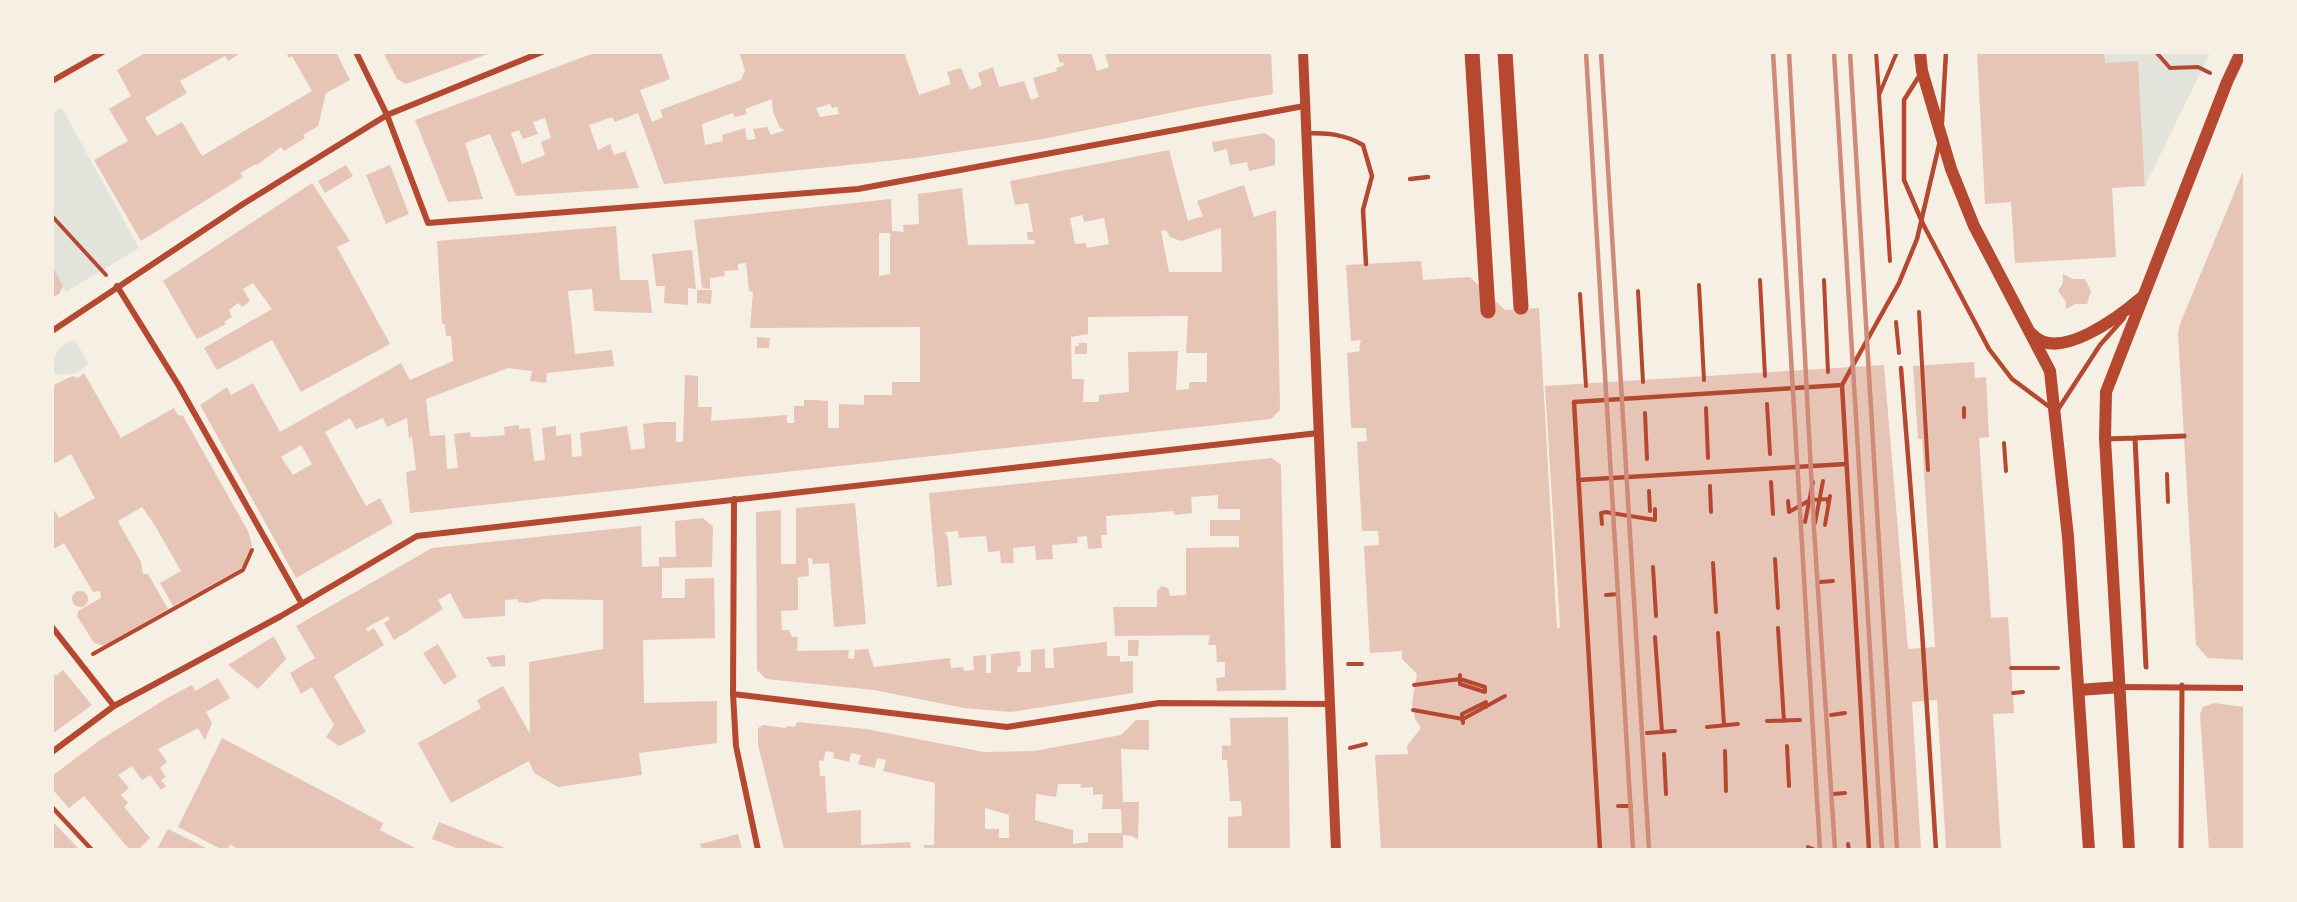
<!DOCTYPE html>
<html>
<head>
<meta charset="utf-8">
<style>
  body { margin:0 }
  #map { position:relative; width:2297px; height:902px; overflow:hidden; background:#f6efe4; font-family:"Asap Condensed",sans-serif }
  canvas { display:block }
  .frame { position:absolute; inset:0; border:54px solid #f6efe4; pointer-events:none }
</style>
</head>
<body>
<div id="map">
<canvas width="2297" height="902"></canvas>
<div class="frame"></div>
</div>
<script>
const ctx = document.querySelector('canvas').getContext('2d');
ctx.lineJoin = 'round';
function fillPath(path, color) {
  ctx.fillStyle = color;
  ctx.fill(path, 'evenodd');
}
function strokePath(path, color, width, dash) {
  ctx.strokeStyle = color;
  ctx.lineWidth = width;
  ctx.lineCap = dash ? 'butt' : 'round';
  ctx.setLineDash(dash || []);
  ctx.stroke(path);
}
fillPath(new Path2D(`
  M2103 53H2210L2145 186 2138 61 2103 64Z
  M62 108 139 248 66 292 53 271V112Z
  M75 340 88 363C80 376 67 375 53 374 52 358 57 344 75 340Z`), '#e2e4dc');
fillPath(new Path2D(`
  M146 52H242L228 61 225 56 180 81 187 93 145 118 157 136 182 122 202 156 312 91 292 56 289 58 286 52H336L350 80 326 93 318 126 303 135 305 138 284 151 281 147 257 165 256 164 240 173 243 177 141 241 94 160 128 141 109 109 131 96 117 70Z
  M383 52H491V53L406 84 397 79Z
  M597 52H661L670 79 640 90 652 122 663 117 660 110 741 80 745 70 739 52H904L919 95 951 84 947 72 961 68 970 90 982 85 978 73 993 67 999 87 1024 81 1031 100 1039 97 1033 78 1057 71 1056 68 1064 65 1063 62 1060 63 1057 54 1060 52H1091L1097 71 1109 67 1105 55 1111 52H1271L1273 94 1199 107 1043 139 916 158 664 184 638 113 615 122 612 117 589 125 598 150 610 144 614 155 625 151 639 188 516 196 490 134 465 143 483 199 448 202 415 120ZM772 99 773 112 780 128 785 130 771 135 767 127 753 129 756 139 747 140 745 128 722 135 723 141 705 145 702 124 733 113 735 117 747 114 745 109ZM830 104 832 108 837 107 839 114 820 117 816 108ZM545 118 551 138 541 142 545 155 522 164 511 133 519 130 523 139 538 134 533 122Z
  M1977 52H2104L2105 63 2138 61 2145 186 2112 188 2116 257 2015 263 2011 202 1985 204Z
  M1265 133 1275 140V165L1249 171 1247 162 1230 165 1227 149 1214 152 1212 142Z
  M1169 150 1188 221 1203 216 1197 201 1244 185 1254 217 1276 210 1280 410 1271 419 410 513 406 472 416 470 412 437 409 438 407 418 387 427 383 418 356 429 350 418 325 432 366 506 380 498 393 523 296 578 200 405 227 387 231 395 253 383 280 432 401 363 410 380 453 361 451 336H446L445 325 442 323 437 241 616 226 620 280H648L652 313 594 311 592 289 568 291 575 354 612 350 614 366 547 373 546 383 530 381 532 371 508 368 426 399 430 436 445 435 447 469 458 468 454 434 470 432 471 437H482L505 435 504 427 519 425V429L530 428 534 461 545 460 542 428 556 426V436L571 434 572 457 582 456 580 433 627 426 631 450 645 448 643 424 660 422H676V442H683L685 375 698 376V407H712L711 421 787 415V423H794V406H804V400H815L828 401V428H839V404L864 405V395H892V382H920V327L750 328 753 292 749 291 746 263 738 264V270L724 271 725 276 710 278V289L702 288 694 220 891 199 892 231 904 232 903 225 919 224 918 194 962 188 968 245 1035 244 1034 240H1028L1027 232H1033L1028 203 1015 205 1010 181ZM1082 215 1084 222 1104 218 1109 244 1087 248 1086 243 1075 244 1070 218ZM1221 228 1222 272H1169L1161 231 1166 230 1170 237 1181 241ZM879 233H890V274L879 276ZM1173 316H1188L1186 353H1207V382H1189V389L1176 390 1178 351 1128 352 1129 392 1099 395V402H1083L1084 379H1072L1071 337 1088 334V317ZM301 445 312 464 293 475 281 457Z
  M346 165 353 176 325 193 318 181Z
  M390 165 409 214 386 224 366 175Z
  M2244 169V660L2208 658 2196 645 2178 334 2180 324Z
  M312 183 350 241 337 247 390 344 301 392 272 340 217 370 204 348 272 309 253 283 243 289 250 301 242 307 238 303 229 310 232 317 224 322 226 324 197 339 163 281Z
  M692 250 696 289 688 288V305L664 303 665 286H656L652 254Z
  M1421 261 1423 280 1470 277 1505 310 1539 308 1557 628H1560L1545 386 1884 365 1908 649 1935 647 1922 439H1918L1913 366 1974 362 1975 378 1986 377 1989 437 1979 438 1991 618 2008 617 2014 713 1993 714 2001 849H1946L1937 700 1912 702 1921 849H1381L1375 755 1408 754 1407 746 1421 728 1415 719 1412 703 1417 674 1402 659V651L1370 653 1364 546 1379 545 1378 531H1362L1357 442 1367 441 1366 428H1352L1351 426 1347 353 1361 351 1359 348 1361 340 1351 341 1346 265Z
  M52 265 63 286 59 294 52 298Z
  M2063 274 2073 279H2085L2091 291 2087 304H2075L2066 309V302L2058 291 2063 283Z
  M697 290H712L711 304 697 303Z
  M757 337 770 338 769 348H757Z
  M1078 343H1087V354H1075V346H1079Z
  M84 373 121 438 174 408 178 415 183 416 248 531 252 545 247 562 240 569 173 606 160 583 181 571 154 524 142 507 118 521 141 562 143 574H148L168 609 104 646 94 643 77 616 78 611 101 598 100 591 93 592 64 543 52 550V507L59 518 95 498 71 454 52 465V386L68 378 73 376 78 378Z
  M1272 458 1281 465 1286 690 1217 691 1216 678 1225 677V662H1217L1216 645H1208L1210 635 1115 636 1113 607H1157V591L1162 586 1168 588 1170 596 1186 595V548L1239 547V536H1210V520H1240V509H1218V495L1191 497 1192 513 1174 515V511L1106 516 1107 535H1101L1102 548 1088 549 1087 536 1077 537 1078 543 1052 545 1053 559 1036 560 1035 546 1013 548 1014 563H1001L1000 551 988 552 986 536 959 538 958 531 945 532 948 538 952 585 937 587 929 493Z
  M855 503 866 624 834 627 829 563 813 564 812 558H808L809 576 798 577V610L781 611 782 630H789L792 637H798L797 651 849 650 848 658 854 659 855 650 868 649 874 667 950 658 951 668 963 667 964 671 974 670 973 656 986 655V673H991V654L1020 651 1021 666H1018L1017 672H1031V650L1045 649V668H1054L1053 648 1107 642V656H1120V662L1133 661V693L1011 712 964 708 874 690 766 679 757 670 756 512 781 510V564H796V508Z
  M703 518 713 527 712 567 662 568V598H685V579L714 578 715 638 643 640 644 703 717 701V743L639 753 642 775 558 787 534 773 529 761 451 803 418 743 481 708 477 700 503 686 530 734 529 662 603 649V600L543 599 528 603 518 602V599L505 600V616L464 619 450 593 438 600 443 609 394 640 384 623 390 619 388 616 366 628 368 632 374 628 384 645 334 676 366 732 339 746 326 737 334 725 312 687 301 694 290 673 315 658 296 626 432 548 641 526 642 567 659 566V557H676L675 521Z
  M72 599a8 8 0 1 1 16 0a8 8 0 1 1-16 0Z
  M274 636 286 659 258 689 228 665Z
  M1128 640H1139L1138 656H1128Z
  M438 644 457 677 444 685 423 653Z
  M505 655V666L492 667 486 657Z
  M63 670 92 705 52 734V672L56 676Z
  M218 678 230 698 206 712 212 723 205 740 198 728 158 749 167 762 160 768 166 777 161 780 166 786 161 790 150 775 142 780 132 766 118 775 129 788 121 795 128 803 124 807 150 838 139 849H129L84 796 69 808 52 789V776L100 740 169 697 192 685 195 691Z
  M2214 703 2244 707V849H2209L2200 714 2203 707Z
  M1288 717 1290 849H1228V817L1242 816 1241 801H1230L1227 760H1222V745L1231 746 1230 718Z
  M1136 720H1149V750L1121 749 1123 802H1139L1138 840 1132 836 1123 835V849H924V845H934L935 783 883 771 886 760 877 758 875 768 858 764 861 755 851 753 849 762 833 758 834 753 826 751 823 761 819 760 820 776H825L827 813 861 810V845L910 842 911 849H784L758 745V728L763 725 786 728 787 726 795 727 797 722 866 729 984 752 1034 751 1121 735ZM1058 784H1081L1080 788 1093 787V795L1103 794 1102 809H1121L1122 833H1088V842L1073 844V830L1035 820 1036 794 1056 797ZM985 808 1009 815V838H999V829H985Z
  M222 738 383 823 380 830 417 849H239L230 845 227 849H221L178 827Z
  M52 821 58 827 79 849H52Z
  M439 822 503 847 505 849H459L432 839Z
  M168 829 208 849H157Z
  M738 834 742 849H701L700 844Z`), '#e6c5b7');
strokePath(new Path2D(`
  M1876 52 1879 94
  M2156 52 2170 68 2198 67 2210 73
  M52 216 106 275
  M1890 261 1879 95 1897 52
  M1760 280 1765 376
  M1824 280 1828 372
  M1699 285 1704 380
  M1638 291 1643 382
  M1580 294 1586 386
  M1919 312 1928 470
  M1896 322 1899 353
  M1767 404 1770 454
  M1706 408 1708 458
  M1964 408V417
  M1645 413 1647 459
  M2004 443 2006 471
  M2167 474 2168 502
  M1771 482 1773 514
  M1710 486 1711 512
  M1649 491 1650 511
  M1788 501 1789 512 1810 500 1828 499V503
  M1605 512 1655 520V509
  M1805 522 1813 482
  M1815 523 1823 481
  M1602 524 1601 513 1607 512
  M1825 525 1830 496
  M1775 559 1778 608
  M1713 563 1716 612
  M1653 567 1656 616
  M1820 582 1833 581
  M1606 595 1618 594
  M1778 628 1784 721
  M1718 633 1724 725
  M1655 637 1662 732
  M93 654 243 570 252 550
  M1348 664H1362
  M2011 668H2058
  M1460 675V684L1485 692V687
  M1414 685 1460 679 1485 687
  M2013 693 2023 692
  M1413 710 1463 719 1505 696
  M1831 715 1845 713
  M1767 721 1800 720
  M1463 723 1462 714 1486 702V707
  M1707 727 1738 724
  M1647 733 1675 731
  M1787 746 1789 786
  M1350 748 1366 744
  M1725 751 1726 791
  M1664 754 1666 794
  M1833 794 1845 793
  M1618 806H1631
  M1848 844 1849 850
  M1808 850V847L1815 850`), '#b5482f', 4);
strokePath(new Path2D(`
  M1921 73 1904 100V180L1923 224 1989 349 2012 379 2051 408
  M1942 122 1946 52
  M1306 133C1328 133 1344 134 1363 145L1372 176 1363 210 1366 264
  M1410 179 1428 177
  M1901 368 1922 631 1936 850
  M2057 411 2100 345 2124 318
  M1578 480 1846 464
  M52 807 92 850
  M1600 850 1574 402 1842 385
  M1869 850 1842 385 1899 283 1917 239 1939 145`), '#b5482f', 4.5);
strokePath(new Path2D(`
  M2105 439 2135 438
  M2146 667 2135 438 2184 436
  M2181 850 2182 685`), '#b5482f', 5);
strokePath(new Path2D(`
  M356 52 387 115 428 223 858 189 1304 106
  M52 81 103 52
  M117 286 179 386 302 604
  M52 331 243 204 387 115 542 52
  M734 499 733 694 736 746 758 850
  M52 627 114 706
  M2120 687 2244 688
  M733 694 1007 727 1159 703 1330 704
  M52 752 114 706 281 616 417 536 1318 433`), '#b5482f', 6);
strokePath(new Path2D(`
  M1303 52 1336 850`), '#b5482f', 10);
strokePath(new Path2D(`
  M1920 52 1922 71 1951 169 1974 226 2050 371 2068 537 2089 850
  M2032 334C2058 364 2121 315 2142 297
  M2079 690 2120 687
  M2129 850 2105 439 2106 392 2227 82 2241 52`), '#b5482f', 12);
strokePath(new Path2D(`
  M1472 52 1488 311
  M1505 52 1521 307`), '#b5482f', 15);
strokePath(new Path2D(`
  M1586 52 1633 850
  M1601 52 1649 850
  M1773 52 1820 850
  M1789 52 1814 529 1835 850
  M1834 52 1882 850
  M1850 52 1897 850`), '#cf8b77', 4.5);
</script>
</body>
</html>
